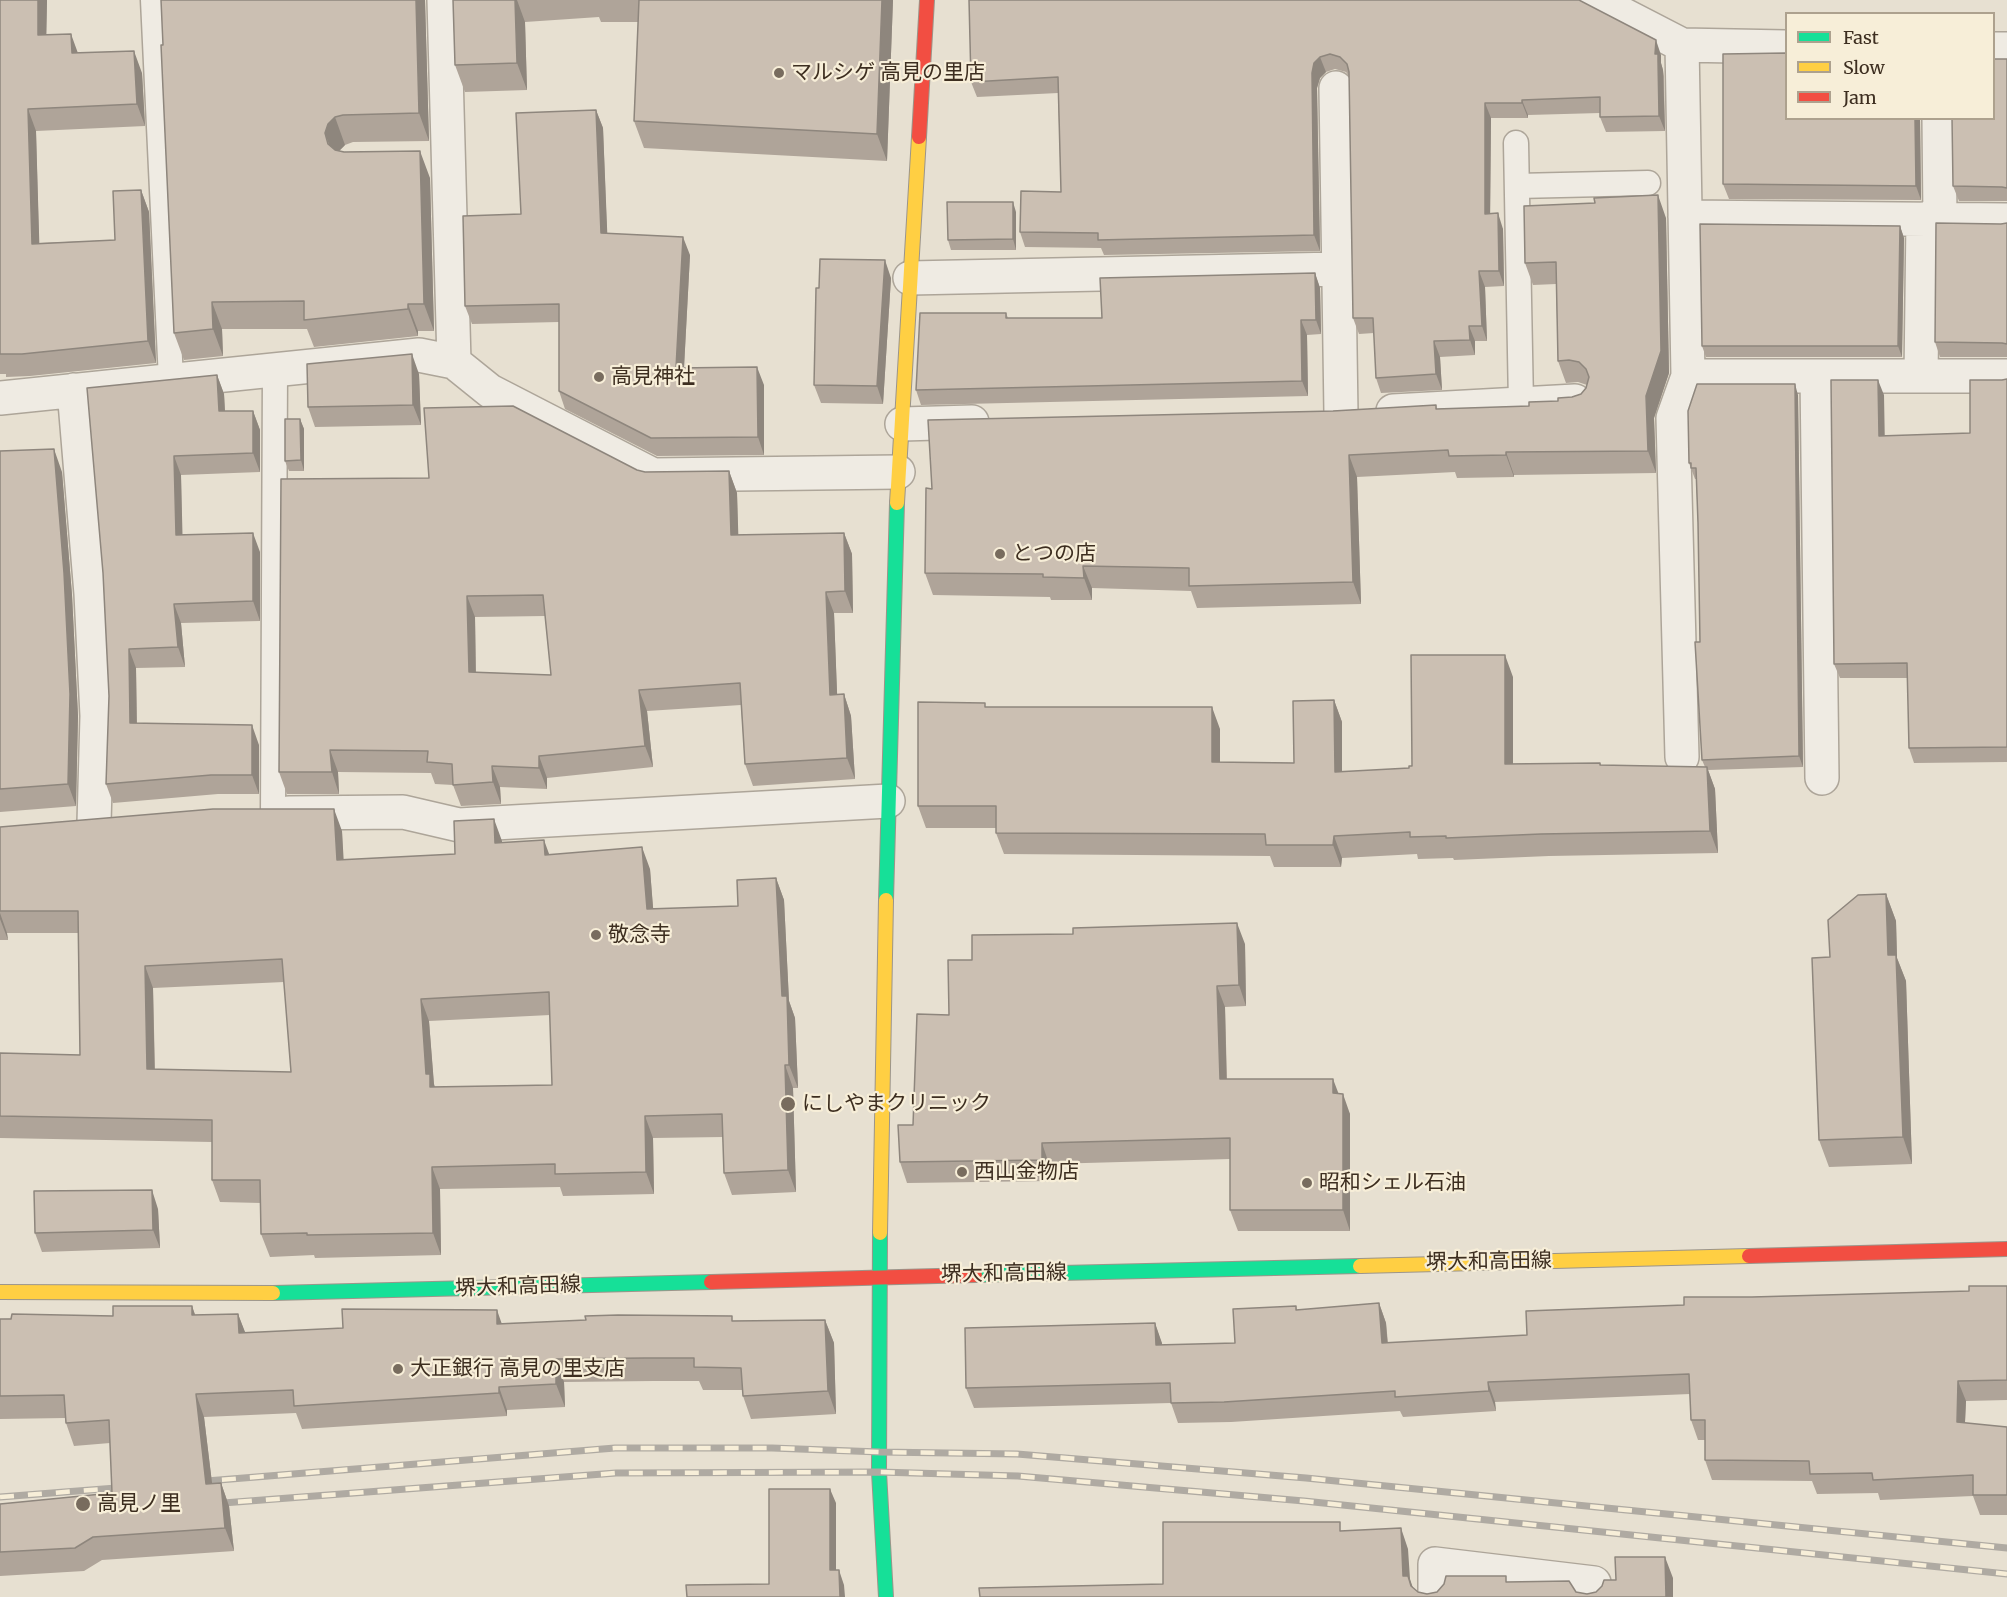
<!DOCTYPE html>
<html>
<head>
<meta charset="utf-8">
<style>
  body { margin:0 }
  #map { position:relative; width:2007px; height:1597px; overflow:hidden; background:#e7e0d1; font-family:Merriweather,serif }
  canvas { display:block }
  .legend { position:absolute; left:1785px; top:12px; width:210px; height:108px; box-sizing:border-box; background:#f7eed8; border:2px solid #ada18e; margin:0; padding:8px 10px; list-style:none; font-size:18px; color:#3d2e20 }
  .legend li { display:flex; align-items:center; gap:12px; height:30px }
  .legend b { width:30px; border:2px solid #ada18e }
</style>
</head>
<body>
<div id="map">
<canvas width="2007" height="1597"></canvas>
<ul class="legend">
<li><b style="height:8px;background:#16e098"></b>Fast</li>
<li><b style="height:8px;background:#ffcf43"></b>Slow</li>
<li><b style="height:8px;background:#f24e42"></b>Jam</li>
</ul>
</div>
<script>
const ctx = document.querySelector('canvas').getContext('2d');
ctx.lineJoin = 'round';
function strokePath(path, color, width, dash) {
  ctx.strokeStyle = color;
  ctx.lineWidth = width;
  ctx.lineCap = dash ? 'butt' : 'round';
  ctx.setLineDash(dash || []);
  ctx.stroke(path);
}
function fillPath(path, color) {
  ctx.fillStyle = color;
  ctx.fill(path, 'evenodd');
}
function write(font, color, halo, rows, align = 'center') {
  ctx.font = font + ' Merriweather,"Noto Sans JP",serif';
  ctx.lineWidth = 4.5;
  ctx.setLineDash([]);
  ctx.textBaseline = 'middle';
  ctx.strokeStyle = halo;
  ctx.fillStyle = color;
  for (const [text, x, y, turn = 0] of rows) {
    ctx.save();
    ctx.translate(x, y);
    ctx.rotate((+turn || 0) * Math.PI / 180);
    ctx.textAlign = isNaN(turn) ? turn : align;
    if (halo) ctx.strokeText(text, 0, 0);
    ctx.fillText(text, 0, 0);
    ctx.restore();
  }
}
const lane = new Path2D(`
  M153 0 171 380
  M1516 143 1521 404
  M1517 186 1648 183
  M273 813 275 370`);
const street = new Path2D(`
  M444 0 454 362
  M1595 0 1682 45 1786 47
  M1682 45 1688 376 1673 418 1682 757
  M1994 49H2007
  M1336 88 1341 414
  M1939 118 1940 219
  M1685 217 2007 220
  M910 278 1339 269
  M1688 376H2007
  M1817 376 1822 778
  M1921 376 1923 219
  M74 390 91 594 97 716 94 823
  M0 398 419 355 454 362 490 391 653 475 898 472
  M1393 411 1575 401
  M902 424 972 422
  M289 813 403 812 459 825 888 801
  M1435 1597V1564L1594 1583V1597`);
const fast = new Path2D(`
  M886 900 897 503
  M880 1233 879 1472 886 1597
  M975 1275 1360 1266
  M273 1293 711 1282`);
const slow = new Path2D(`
  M897 503 919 137
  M880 1233 886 900
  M1360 1266 1749 1256
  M0 1292 273 1293`);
const jam = new Path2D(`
  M919 137 927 0
  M1749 1256 2007 1249
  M711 1282 975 1275`);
strokePath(lane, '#ada599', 27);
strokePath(street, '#ada599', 36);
strokePath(fast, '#9c958a', 16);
strokePath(slow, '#9c958a', 16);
strokePath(jam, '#9c958a', 16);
strokePath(lane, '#efebe3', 24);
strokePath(street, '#efebe3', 33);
strokePath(fast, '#16e098', 14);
strokePath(slow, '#ffcf43', 14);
strokePath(jam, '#f24e42', 14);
const rail = new Path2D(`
  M194 1482 615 1448H772L880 1452 1017 1454 1306 1478 2007 1548
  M0 1497 129 1487
  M210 1504 616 1473 879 1472 1018 1476 1304 1501 2007 1574`);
strokePath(rail, '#afaaa2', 7);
strokePath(rail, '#f7eed8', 4.5, [14]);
fillPath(new Path2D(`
  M0 0H47L46 34 78 53 142 73 145 126 36 131 39 243 115 240 141 190 149 212 156 363 30 376 6 377V374H0Z
  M425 0 429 141 353 142 345 145 339 151 430 178 434 331H418V336L314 347 307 329H222L223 356 184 360 174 333 161 45Z
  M453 0H893L887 161 644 148 634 121 638 22H601L599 17 525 22 527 90 465 92 455 65Z
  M969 0 1661 55V63L1663 70 1664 76 1665 131 1606 132 1600 117V113L1528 115V118H1491L1490 214 1503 229 1504 286 1485 287 1487 341H1475V355L1440 357 1442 390 1381 393 1376 378 1374 333 1359 334 1353 318 1349 76 1346 72 1335 69 1326 72 1320 78 1317 88 1320 251 1104 255 1101 248 1025 247 1020 232 1061 192 1058 93 977 97 971 82Z
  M2007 59V201H1959L1953 186Z
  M596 110 603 128 607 233 690 255 684 368 764 385V455L657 456 565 409 559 391V322L472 324 465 306 521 214Z
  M1786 118H1920L1921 200 1729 199 1723 184Z
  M1016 212V250H951L948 240Z
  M1666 218 1669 373 1654 418 1656 473 1514 475V477L1457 478 1455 472 1357 477 1361 604 1197 608 1191 591 1092 588V600H1051L1050 597 933 595 925 573 932 489 1333 411 1436 405 1437 409 1529 406 1558 401 1581 394 1586 388 1587 385 1578 382 1566 383 1558 361 1556 284 1533 285 1525 263Z
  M2007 223V357H1940L1935 342 2001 224Z
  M1900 226 1904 238 1902 357H1706L1702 346Z
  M1315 273 1320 288 1321 334 1307 335 1308 396 921 405 916 390 1006 313 1008 318H1102Z
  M891 278 883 404 821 403 814 385Z
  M419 374 421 425 315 427 308 407Z
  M217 375 224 394 225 411H253L260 430V472L181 475 182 535 260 552V621L181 623 185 667 136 668 137 723 259 745V794H218L113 803 106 784 109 696 103 573Z
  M2007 379V762L1914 763 1909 748 1908 678H1840L1834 664 1884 395V436L1970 433 2002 380Z
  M1798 395 1803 767 1708 770 1715 789 1718 853 1549 856 1454 860 1453 858 1418 859 1417 854 1342 858 1341 867H1274L1270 856 1004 854 996 833V828H926L918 806 987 707 1220 729V762L1294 763 1334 700 1342 722V772L1409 768 1513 677V764L1600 763 1601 765 1705 767 1702 760 1698 523 1696 479H1695L1689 463Z
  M300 419 304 429V471H289L285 461Z
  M0 451 62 472 72 595 78 716 76 806 0 812Z
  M637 470 645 472 729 471 737 493 738 535 844 533 852 554 853 613H834L837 695 844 694 851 716 855 779 753 786 745 764 741 705 647 711 653 767 547 778V789L500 787 501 804 461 806 453 785 435 784 431 773 338 772 339 794H287L279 772 429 478ZM545 616 551 675 476 672 475 617Z
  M0 827 342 831 343 860 455 854 502 841V842L549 855 650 869 653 909 738 906 776 878 784 900 789 1001 795 1018 798 1088H793L796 1192 732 1195 724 1173 723 1137 653 1138 654 1194 563 1196 560 1187 440 1189 441 1255 315 1258 314 1255 270 1257 261 1234V1203L220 1202 212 1180V1142L0 1138V1053L80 1055 78 933H7L8 940H0ZM284 982 291 1072 155 1069 153 988ZM550 1015 552 1085 434 1087 429 1021Z
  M1886 894 1896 921 1897 958 1906 981 1912 1164 1829 1167 1819 1140 1830 957Z
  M1245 944 1246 1006 1225 1007 1227 1079 1338 1093 1350 1114V1231H1238L1230 1210V1159L1049 1164 1050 1181 907 1183 900 1162 972 960Z
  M158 1209 160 1248 42 1252 35 1233Z
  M2007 1286V1400L1966 1401 1965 1423 2007 1427V1515H1980L1973 1496 1880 1500 1878 1493 1817 1494 1812 1481 1712 1480 1705 1460V1440H1698L1691 1420 1690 1394 1495 1402 1496 1411 1403 1417 1400 1411 1231 1422 1178 1423 1171 1403 974 1408 966 1388 1155 1323 1162 1345 1235 1343 1296 1306 1297 1310 1379 1303 1386 1323 1388 1343 1527 1335 1684 1305 1752 1297 1969 1291Z
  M192 1306 195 1315 238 1314 245 1333 502 1323 825 1320 834 1343 836 1414 751 1419 743 1396 742 1390H703L699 1381H653L564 1382 565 1407 507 1410V1416L302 1429 296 1413 204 1417 212 1484 221 1483 229 1506 234 1551 102 1560 84 1571 0 1576V1504L112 1493 110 1443 74 1446 66 1423 65 1418 0 1419V1319L113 1316Z`), '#afa499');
fillPath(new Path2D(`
  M38 0H47L46 57 38 35Z
  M416 0H425L429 141 419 113Z
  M515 0H517L525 22 527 90 517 63Z
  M882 0H893L887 161 877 134Z
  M71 34 79 56 72 53Z
  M1656 40 1661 55V63L1663 70 1665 131 1659 116 1655 54Z
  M134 51 142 73 145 126 137 104Z
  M1320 57 1326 72 1320 78 1317 88 1320 251 1314 235 1312 73 1314 63Z
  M1522 100 1528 115V118L1522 103Z
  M1485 103 1491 118 1490 229 1485 214Z
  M28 109 36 131 40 266 32 244Z
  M596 110 603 128 608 251 601 233Z
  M335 117 345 145 338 152 335 161 325 133 328 124Z
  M1915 118H1920L1921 200 1916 186Z
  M420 151 430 178 434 331 424 304Z
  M141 190 149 212 156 363 148 341Z
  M1658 195 1666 218 1669 373 1654 418 1656 473 1648 451 1646 396Z
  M1013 202 1016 212V250L1013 239Z
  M1498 213 1503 229 1504 286 1499 271Z
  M1900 226 1904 238 1902 357 1898 346Z
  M683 237 690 255 683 386 676 368Z
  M885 260 891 278 883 404 877 386Z
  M1479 271 1485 287 1487 341 1482 326Z
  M1315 273 1320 288 1321 334 1316 320Z
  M212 302 222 329 223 356 213 329Z
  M408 304 418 331V336L408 309Z
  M1301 320 1307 335 1308 396 1302 381Z
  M1469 326 1475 341V355L1470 340Z
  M1434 341 1440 357 1442 390 1436 374Z
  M412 354 419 374 421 425 413 405Z
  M757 367 764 385V455L758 437Z
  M217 375 224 394 226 431 219 411Z
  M1878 380 1884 395 1885 450 1879 436Z
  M1795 384 1798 395 1803 767 1799 756Z
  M253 411 260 430V472L253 453Z
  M300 419 304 429V471L301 460Z
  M54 449 62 472 72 595 78 716 76 806 68 784Z
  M1506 452 1514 475V477L1506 455Z
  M1349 455 1357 477 1361 604 1353 582Z
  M174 456 181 475 183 555 176 535Z
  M729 471 737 493 739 556 731 535Z
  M253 533 260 552V621L253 601Z
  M844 533 852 554 853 613 845 591Z
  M1083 566 1092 588V600L1084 578Z
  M826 592 834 613 838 717 830 695Z
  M467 596 475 617 476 693 469 672Z
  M174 604 181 623 185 667 178 647Z
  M129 649 136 668 137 743 130 723Z
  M1505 655 1513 677V786L1505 764Z
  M639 690 647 711 653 767 645 746Z
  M844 694 851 716 855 779 847 758Z
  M1334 700 1342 722V794L1335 772Z
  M1212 707 1220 729V784L1212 762Z
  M252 725 259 745V794L252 775Z
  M330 750 338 772 339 794 332 772Z
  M539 756 547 778V789L539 768Z
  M492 766 500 787 501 804 493 782Z
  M1707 767 1715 789 1718 853 1710 831Z
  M334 809 342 831 345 883 337 860Z
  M494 819 502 841 503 865 495 843Z
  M1334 836 1342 858 1341 867 1333 845Z
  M544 840 552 862 545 855Z
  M642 847 650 869 655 932 647 909Z
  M776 878 784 900 789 1001 795 1018 798 1088 789 1065 782 996Z
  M1886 894 1896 921 1897 958 1906 981 1912 1164 1903 1137 1888 955Z
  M0 913 7 933 8 940 0 919Z
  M1237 923 1245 944 1246 1006 1239 985Z
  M145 966 153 988 155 1091 147 1069Z
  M1217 986 1225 1007 1227 1100 1220 1079Z
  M421 999 429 1021 434 1084 438 1096V1109L426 1074Z
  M785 1065 793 1088 796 1192 788 1170Z
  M1333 1079 1341 1100 1333 1093Z
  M1343 1094 1350 1114V1231L1343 1210Z
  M645 1116 653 1138 654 1194 646 1172Z
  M1042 1143 1049 1164 1050 1181 1042 1160Z
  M432 1167 440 1189 441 1255 433 1233Z
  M152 1190 158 1209 160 1248 153 1230Z
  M1379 1303 1386 1323 1389 1363 1382 1343Z
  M192 1306 200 1329 192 1315Z
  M497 1310 505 1333 497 1324Z
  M238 1314 247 1337 239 1333Z
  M825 1320 834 1343 836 1414 828 1391Z
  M1155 1323 1162 1343 1163 1365 1156 1345Z
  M556 1359 564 1382 565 1407 556 1384Z
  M1958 1381 1966 1401 1964 1442 1957 1422Z
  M1488 1382 1495 1402 1496 1411 1489 1391Z
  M499 1387 507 1410V1416L499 1393Z
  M196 1394 204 1417 215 1507 206 1484Z
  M221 1483 229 1506 234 1551 225 1528Z
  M830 1489 836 1503V1585L830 1570Z
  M1401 1528 1408 1549 1410 1579 1416 1597 1403 1576Z
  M1665 1557 1673 1578V1597H1666Z
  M839 1570 844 1585 845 1597H840Z`), '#8e867d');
const building = new Path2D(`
  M0 0H38V35L71 34 72 53 134 51 137 104 28 109 32 244 115 240 113 191 141 190 148 341 22 354H0Z
  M161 0H416L419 113 343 115 335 117 328 124 325 133 328 144 335 150 344 152 420 151 424 304H408V309L304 320V301L212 302 213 329 174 333 161 45H163Z
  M453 0H515L517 63 455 65Z
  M639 0H882L877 134 634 121Z
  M969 0H1579L1656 40 1655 54H1658V60L1659 116 1600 117V97L1522 100V103H1485V214L1498 213 1499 271H1479L1482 326H1469L1470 340 1434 341 1436 374 1376 378 1373 318H1353L1349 72 1347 64 1340 57 1330 54 1320 57 1314 63 1312 73 1314 235 1098 240V233L1020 232 1021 191 1061 192 1058 77 971 82Z
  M1786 53V118H1915L1916 186 1723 184V54Z
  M1994 59H2007V188L2002 187 1953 186 1952 118H1994Z
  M596 110 601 233 683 237 676 368 757 367 758 437 651 438 559 391V304L465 306 463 216 521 214 516 113Z
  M1658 195 1661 351 1646 396 1648 451 1506 452V455L1449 456 1448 450 1349 455 1353 582 1189 586V568L1083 566 1084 578 1043 577V574L925 573 926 488 932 489 928 420 1333 411 1436 405V409L1529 406V402L1558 401V398L1572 397 1581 394 1586 388 1589 377 1586 369 1579 362 1569 360 1558 361 1556 262 1525 263 1524 206 1595 203 1594 198Z
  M947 202H1013V239L948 240Z
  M1936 223 2001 224 2007 223V344L2002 343 1935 342Z
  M1700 224 1900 226 1898 346H1702Z
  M820 259 885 260 877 386 814 385 816 288H819Z
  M1315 273 1316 320H1301L1302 381 916 390 920 313H1006V318H1102L1100 278Z
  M412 354 413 405 308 407 307 364Z
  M217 375 219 411H253V453L174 456 176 535 253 533V601L174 604 178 647 129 649 130 723 252 725V775H211L106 784 109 696 103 573 87 388Z
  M2007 379V747L1909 748 1907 663 1834 664 1831 380H1878L1879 436 1970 433V380H2002Z
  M1697 384H1795L1799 756 1702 760 1695 642H1700L1698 523 1696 468H1691V463H1689L1688 411Z
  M513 406 637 470 645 472 729 471 731 535 844 533 845 591 826 592 830 695 844 694 847 758 745 764 740 683 639 690 645 746 539 756V768L492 766 493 782 453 785 452 764 427 762 428 751 330 750 332 772H279L281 479 429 478 424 408ZM543 595 551 675 469 672 467 596Z
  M285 419H300L301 460 285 461Z
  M54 449 64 573 70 694 68 784 0 789V451Z
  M1411 655H1505V764L1600 763V765L1707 767 1710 831 1541 834 1446 838V836L1410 837V832L1334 836 1333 845H1266L1265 834 996 833V806H918V702L985 703V707H1212V762L1294 763 1293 701 1334 700 1335 772 1409 768V766H1412Z
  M213 809H334L337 860 455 854 454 821 494 819 495 843 544 840 545 855 642 847 647 909 738 906 737 880 776 878 782 996H787L789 1065H785L788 1170 724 1173 722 1114 645 1116 646 1172 555 1174V1164L432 1167 433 1233 307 1235V1233L261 1234 260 1180H212V1120L0 1116V1053L80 1055 78 911H0V827ZM282 959 291 1072 147 1069 145 966ZM549 992 552 1085 430 1087V1074H426L421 999Z
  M1886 894 1888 955H1896L1903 1137 1819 1140 1812 958 1830 957 1828 920 1858 895Z
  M1237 923 1239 985 1217 986 1220 1079H1333V1093L1343 1094V1210H1230V1138L1042 1143V1160L900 1162 898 1125H913L917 1014 949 1015 948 960H972V935L1073 934V928Z
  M152 1190 153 1230 35 1233 34 1191Z
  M1969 1286H2007V1380L1958 1381 1957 1422 2007 1427V1495H1973V1475L1873 1480 1872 1473 1810 1474 1809 1461 1705 1460V1420H1691L1689 1374 1488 1382 1489 1391 1395 1397V1391L1224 1402 1171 1403 1170 1383 966 1388 965 1328 1155 1323 1156 1345 1235 1343 1233 1309 1296 1306V1310L1379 1303 1382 1343 1527 1335 1526 1311 1684 1305V1297H1752L1969 1291Z
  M113 1306H192V1315L238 1314 239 1333 343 1328 342 1309 497 1310V1324L586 1320 585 1316 618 1315 732 1316V1321L825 1320 828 1391 743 1396 741 1368 694 1367V1358H645L556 1359V1384L499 1387V1393L294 1406 293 1390 196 1394 206 1484 221 1483 225 1528 93 1537 75 1548 0 1552V1504L112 1493 109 1420 66 1423 64 1395 0 1396V1319H11L12 1314 113 1316Z
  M769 1489H830V1570H839L840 1597H687L686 1585 769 1584Z
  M1163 1522H1340V1531L1401 1528 1403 1576H1408L1411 1586 1418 1592 1427 1594 1437 1592 1444 1584 1446 1576H1506V1582L1569 1581 1576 1592 1587 1594 1596 1592 1602 1586 1604 1580H1616L1615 1557H1665L1666 1597H980L979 1588 1163 1584Z`);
fillPath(building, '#cbbfb2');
strokePath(building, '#8e867d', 1.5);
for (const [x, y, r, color] of [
  [779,73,6,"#786c5e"],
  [599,377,6,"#786c5e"],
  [1000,554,6,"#786c5e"],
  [596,935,6,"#786c5e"],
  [788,1104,8,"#786c5e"],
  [962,1172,6,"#786c5e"],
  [1307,1183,6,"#786c5e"],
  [398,1369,6,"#786c5e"],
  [83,1504,8,"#786c5e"]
]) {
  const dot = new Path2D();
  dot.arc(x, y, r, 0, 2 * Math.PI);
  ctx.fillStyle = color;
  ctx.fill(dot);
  strokePath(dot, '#f7eed8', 2);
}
write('21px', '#3d2e20', '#f7eed8', [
  ["マルシゲ 高見の里店",791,73],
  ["高見神社",611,377],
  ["とつの店",1012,554],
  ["敬念寺",608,935],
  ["にしやまクリニック",802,1104],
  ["西山金物店",974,1172],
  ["昭和シェル石油",1319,1183],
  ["大正銀行 高見の里支店",410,1369],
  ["高見ノ里",97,1504]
], 'left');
write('21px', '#3d2e20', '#f7eed8', [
  ["堺大和高田線",1489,1262,-1],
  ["堺大和高田線",1004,1274,-1],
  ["堺大和高田線",518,1287,-2]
]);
</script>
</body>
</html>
